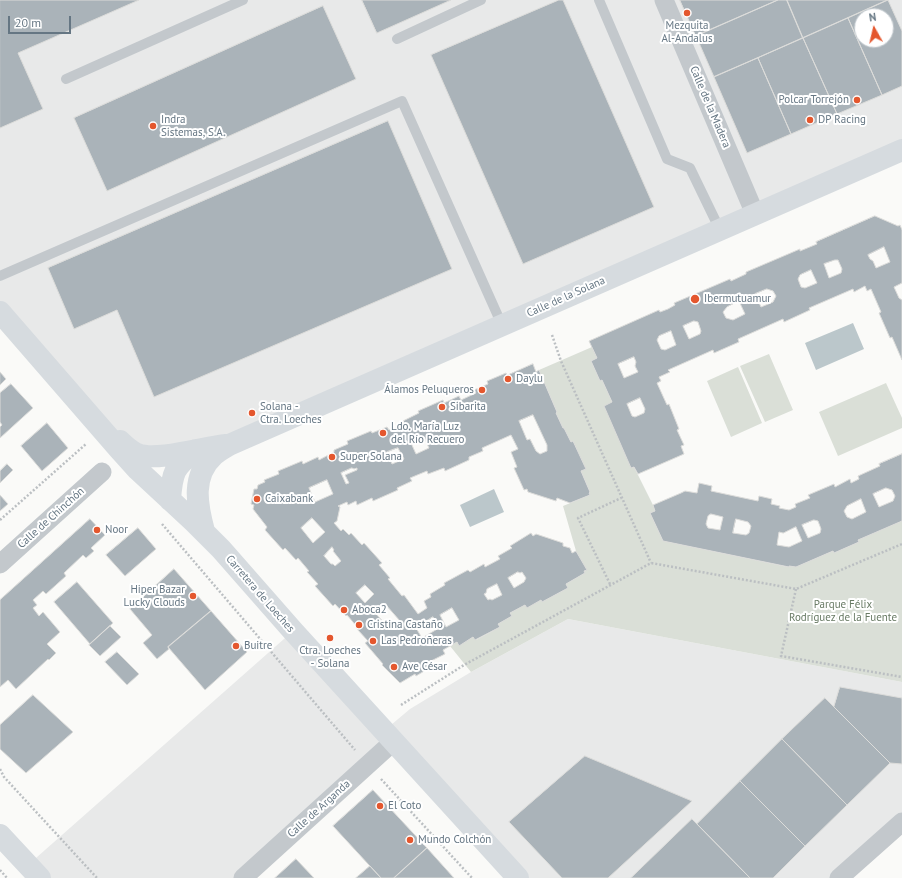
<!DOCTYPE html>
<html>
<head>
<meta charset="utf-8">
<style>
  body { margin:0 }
  #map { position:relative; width:902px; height:878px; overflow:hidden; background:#fafaf8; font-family:"PT Sans",sans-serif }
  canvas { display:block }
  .north { position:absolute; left:854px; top:8px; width:40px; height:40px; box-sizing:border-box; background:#fff; border:1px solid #c1c8cd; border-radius:50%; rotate:352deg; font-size:11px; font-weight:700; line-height:16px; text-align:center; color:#657683 }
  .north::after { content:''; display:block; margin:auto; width:14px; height:18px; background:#e4572e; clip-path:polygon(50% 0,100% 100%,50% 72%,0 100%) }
  .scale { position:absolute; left:8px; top:16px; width:63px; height:18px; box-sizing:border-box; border:2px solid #657683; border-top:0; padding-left:5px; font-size:12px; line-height:14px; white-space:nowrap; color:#657683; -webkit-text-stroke:3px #fff; paint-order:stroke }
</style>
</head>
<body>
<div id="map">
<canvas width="902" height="878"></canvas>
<div class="north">N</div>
<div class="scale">20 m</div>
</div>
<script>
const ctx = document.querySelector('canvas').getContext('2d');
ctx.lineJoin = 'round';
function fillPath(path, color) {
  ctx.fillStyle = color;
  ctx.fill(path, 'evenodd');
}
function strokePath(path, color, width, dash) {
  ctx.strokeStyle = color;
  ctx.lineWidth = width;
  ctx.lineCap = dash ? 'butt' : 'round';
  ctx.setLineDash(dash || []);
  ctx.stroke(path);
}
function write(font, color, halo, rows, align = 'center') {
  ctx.font = font + ' "PT Sans",sans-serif';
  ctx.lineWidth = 4;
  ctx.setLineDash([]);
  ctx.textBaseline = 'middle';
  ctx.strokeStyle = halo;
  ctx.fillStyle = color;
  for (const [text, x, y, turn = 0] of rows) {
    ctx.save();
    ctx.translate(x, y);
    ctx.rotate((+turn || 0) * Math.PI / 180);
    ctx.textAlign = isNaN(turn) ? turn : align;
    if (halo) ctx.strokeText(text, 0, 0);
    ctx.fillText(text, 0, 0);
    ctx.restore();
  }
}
fillPath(new Path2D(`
  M0 0H902V150L229 445 138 454 0 312ZM862 16H886V40H862Z
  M568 619 902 682V822L839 878H518L394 741 243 878H40L28 865 293 631 385 730 410 709 471 672Z`), '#e8e9e9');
fillPath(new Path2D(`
  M592 347 597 358 591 361 600 381 602 380 612 402 631 468 634 467 653 505 655 511 650 513 663 541 788 567 789 566 796 567 833 551 834 553 859 542 858 540 902 521V682L568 619 471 672 450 646 457 642 459 645 473 637 476 640 500 627 498 624 512 616 510 613 525 605 541 600 542 602 568 588 566 584 585 573 584 571 586 570 576 551 563 506 590 495 589 493 590 492 581 471 585 469 573 441 571 442 564 428H563L556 413 557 412 539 370Z
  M769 354 793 410 765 422 740 366Z
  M738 367 762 423 731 437 707 381Z
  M886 383 902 418V428L838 456 819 412Z`), '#dadfd7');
fillPath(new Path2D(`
  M853 323 864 349 816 370 805 343Z
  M494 489 504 512 470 527 460 505Z`), '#bbc7cb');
const building = new Path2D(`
  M0 0H139L18 53 43 109 0 128Z
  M362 0H451L377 33Z
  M559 0H563L654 207 523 264 431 55Z
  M680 0H778L696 36Z
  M778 0H787L803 38 714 77 696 36Z
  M787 0H888L803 38Z
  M888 0 902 31V86L882 95 848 18ZM862 16H886V40H862Z
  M323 6 356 79 107 191 74 118Z
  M848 18 882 95 837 114 803 38Z
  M803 38 837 114 791 134 758 58Z
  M758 58 791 134 747 153 714 77Z
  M388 121 452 269 154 397 117 310 74 329 48 268Z
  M875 216 898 226 900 225 902 230V283L894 287 899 298 902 300V360L892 337 890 338 879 313 881 312 871 289 867 291 865 286 854 292 853 289 809 308 810 310 784 322 783 319 738 339 739 342 714 353 713 350 668 370 670 372 659 377 661 381 657 383 667 405 669 404 679 429 677 430 684 445 681 446 684 454 638 474 634 467 631 468 604 406 612 402 602 380 600 381 591 361 597 358 589 341 659 310 660 312 668 309 675 305 674 303 730 279 731 281 746 274V272L800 249V251L817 244 816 242ZM884 247 890 262 876 268 873 261 870 259 868 255ZM835 260H838L842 269 841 273 829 278 824 264ZM811 270 817 283 805 288 801 287 798 279 800 275ZM767 289 773 291 776 296 773 302 761 307 755 294ZM739 301 745 314 733 320 726 318 723 312 727 307ZM694 321 698 322 701 331 700 334 689 339 683 326ZM671 331 676 345 665 350 661 349 657 340 659 336ZM634 357 636 362 635 366 638 372 624 378 618 364ZM640 398 645 409 644 413 635 417 632 416 627 404Z
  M533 364 536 372 539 370 557 412 556 413 563 428H564L571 442 573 441 586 469 581 471 590 492 589 493 590 495 570 503 557 498 556 501 528 492 527 489 524 490 514 468 517 467 511 452 518 449 511 435 482 448 483 451 469 457V460L445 471 444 468 428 474 427 471 410 478 412 481 397 488 398 490 373 501 372 498 357 505 356 501 348 505 347 502 338 506 340 507 337 521 334 523 341 531 343 529 349 535 351 533 362 545 364 543 382 563 379 565 390 578 388 579 402 596 404 595 418 614 427 608 424 601 431 597 430 594 445 585 444 583 468 570 470 572 484 564 485 567 500 559 498 556 512 548 510 546 531 533 533 536 536 534 563 543V546L570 548 572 553 576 551 587 570 584 571 585 573 566 584 568 588 542 602 541 600 527 608 525 605 510 613 512 616 498 624 500 627 475 640 473 637 459 646 457 642 443 650 445 654 431 661 433 664 425 669 426 670 416 676 415 674 400 683 382 665 383 664 365 643 368 641 357 629 358 628 347 615 346 616 335 604 333 606 315 586 318 584 307 572 309 571 298 558 296 560 285 548 283 550 265 530 267 527 253 509 254 505 251 504 254 489H257L258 485 265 482 264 480 279 474 278 471 302 461 303 464 318 457 319 460 334 452V450L348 444 347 441 371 431 372 433 387 427 389 430 404 424 403 421 419 413 418 411 443 400 444 403 459 396 461 400 476 393 474 390 488 384 487 381 506 373 507 375ZM533 415 547 445V451L540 454 536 451 530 439 527 440 519 421ZM424 437 429 448 416 454 411 443ZM398 448 404 459 392 464 387 452ZM352 468 354 469 357 468V470L345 475 349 483 346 484 341 473ZM327 480 333 494 315 502 309 488ZM312 518 325 532 313 543 301 528ZM332 547 334 550 333 551 341 561 335 566 333 564H331L324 556ZM518 572 520 573 522 572 526 578 524 582 514 588 508 578ZM497 584 502 595 492 600 490 599 488 600 484 594 486 593 487 589ZM365 585 374 594 365 603 356 593ZM386 605 400 621 390 629 376 614ZM452 608 459 620 446 627 440 615ZM433 617 439 628 422 638 416 628Z
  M0 372 6 379 0 385Z
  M11 384 33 408 0 438V427L2 425 0 422V393Z
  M47 423 68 448 42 471 21 446Z
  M902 454V521L858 540 859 542 834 553 833 551 796 567 789 566V567L663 541 650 513 655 511 653 505 681 493 685 491 697 493 699 483 712 486 711 491 758 501 759 496 772 499 771 504 780 506 779 508 789 510 796 507 795 504 810 498 808 495 834 484 835 487 850 479 851 483 859 479 858 476 880 466 879 464ZM886 488 892 490 895 496 893 501 879 507 873 494ZM861 499 866 512 852 519 847 517 844 511 847 506ZM711 514 723 517 720 530 708 528 706 524 708 516ZM736 519 748 522 751 526 749 533 746 535 733 533ZM814 520 818 521 821 529 820 533 808 538 802 525ZM796 527 802 541 789 547 777 545 779 532 783 533Z
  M7 464 13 470 0 483V471Z
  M0 495 8 504 0 511Z
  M90 519 105 535 91 548 94 551 86 558 83 555 64 573 66 576 46 594 43 591 33 600 37 605 33 608 39 616 43 612 60 632 47 644 56 653 49 660 48 659 16 689 8 680 0 687V600Z
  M138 528 156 549 125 576 106 555Z
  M174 569 211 611 168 647 169 649 157 659 143 643 152 635 130 609Z
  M77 582 113 623 90 644 54 602Z
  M211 611 247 652 205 690 168 647Z
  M110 626 121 637 100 656 89 645Z
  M117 652 139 674 127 685 105 662Z
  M840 687 902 698V764L890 763 834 707Z
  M33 695 73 732 26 773 0 749V725Z
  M825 698 890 763 847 805 782 739Z
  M782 739 847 805 805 846 740 781Z
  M585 756 692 801 608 878H562L509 822Z
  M740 781 805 846 773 878H750L697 824Z
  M373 790 427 848 394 878H381L333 826Z
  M692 819 750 878H631Z
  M427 848 454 878H394Z
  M296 859 314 878H275Z
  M370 866 381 878H356Z`);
fillPath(building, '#aab3b9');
strokePath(building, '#dcdcda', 1);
strokePath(new Path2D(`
  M552 335 561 361 651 563
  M0 520 86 444
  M162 524 355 750
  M610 584 578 518 621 498
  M796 589 781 656 902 677
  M401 705 464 665 651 563 796 589 902 544
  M0 769 4 777 97 878
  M381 779 472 878
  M0 870 7 878`), '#bbbfc2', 2.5, [2, 2]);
strokePath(new Path2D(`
  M599 0 667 159 690 168 720 230
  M397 39 481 0
  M66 79 243 0
  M0 276 402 101 502 325`), '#c3c8cc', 10);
strokePath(new Path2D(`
  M664 0 755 214
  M0 564 102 472
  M243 878 394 741
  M839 878 902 822`), '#c3c8cc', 19);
strokePath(new Path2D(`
  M0 312 119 449 138 470 194 522 221 549 293 631 518 878
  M120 441C125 446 131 451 137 454 156 462 205 447 226 445
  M170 500C172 472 174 467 196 450
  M204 531C197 505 191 476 214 455 218 451 224 448 229 445L902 150
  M0 835 40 878`), '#d6dbdf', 22);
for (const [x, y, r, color] of [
  [687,13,4,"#e4572e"],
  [857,100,4,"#e4572e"],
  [810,120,4,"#e4572e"],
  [153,126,4,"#e4572e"],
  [695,299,5,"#e4572e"],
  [508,379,4,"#e4572e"],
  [482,390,4,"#e4572e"],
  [442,407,4,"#e4572e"],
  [252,413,4,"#e4572e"],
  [383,433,4,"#e4572e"],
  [332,457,4,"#e4572e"],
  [257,499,4,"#e4572e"],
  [97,530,4,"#e4572e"],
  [193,596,4,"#e4572e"],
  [344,610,4,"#e4572e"],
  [359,625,4,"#e4572e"],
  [330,638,4,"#e4572e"],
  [373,641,4,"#e4572e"],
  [236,646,4,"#e4572e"],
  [394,667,4,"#e4572e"],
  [380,806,4,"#e4572e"],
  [410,840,4,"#e4572e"]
]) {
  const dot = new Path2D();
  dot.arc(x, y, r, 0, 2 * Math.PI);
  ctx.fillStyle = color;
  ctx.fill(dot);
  strokePath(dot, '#fff', 1.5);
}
write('11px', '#657683', '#fff', [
  ["Mezquita",687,26,"center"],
  ["Al-Andalus",687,39,"center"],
  ["Polcar Torrejón",849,100,"right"],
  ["Indra",161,120],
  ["Sistemas, S.A.",161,133],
  ["DP Racing",818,120],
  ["Ibermutuamur",704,299],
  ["Daylu",516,379],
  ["Álamos Peluqueros",474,390,"right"],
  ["Solana -",260,407],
  ["Ctra. Loeches",260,420],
  ["Sibarita",450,407],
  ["Ldo. María Luz",391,427],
  ["del Río Recuero",391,440],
  ["Super Solana",340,457],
  ["Caixabank",265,499],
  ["Noor",105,530],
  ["Hiper Bazar",185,590,"right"],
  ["Lucky Clouds",185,603,"right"],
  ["Aboca2",352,610],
  ["Cristina Castaño",367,625],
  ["Las Pedroñeras",381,641],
  ["Buitre",244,646],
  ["Ctra. Loeches",330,651,"center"],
  ["- Solana",330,664,"center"],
  ["Ave César",402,667],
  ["El Coto",388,806],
  ["Mundo Colchón",418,840]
], 'left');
write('11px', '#657683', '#fff', [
  ["Calle de la Madera",710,107,67],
  ["Calle de la Solana",566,297,-24],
  ["Calle de Chinchón",51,518,-42],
  ["Carretera de Loeches",260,594,49],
  ["Calle de Arganda",319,809,-42]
]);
write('11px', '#687a64', '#fff', [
  ["Parque Félix",843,605],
  ["Rodríguez de la Fuente",843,618]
]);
</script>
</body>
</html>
